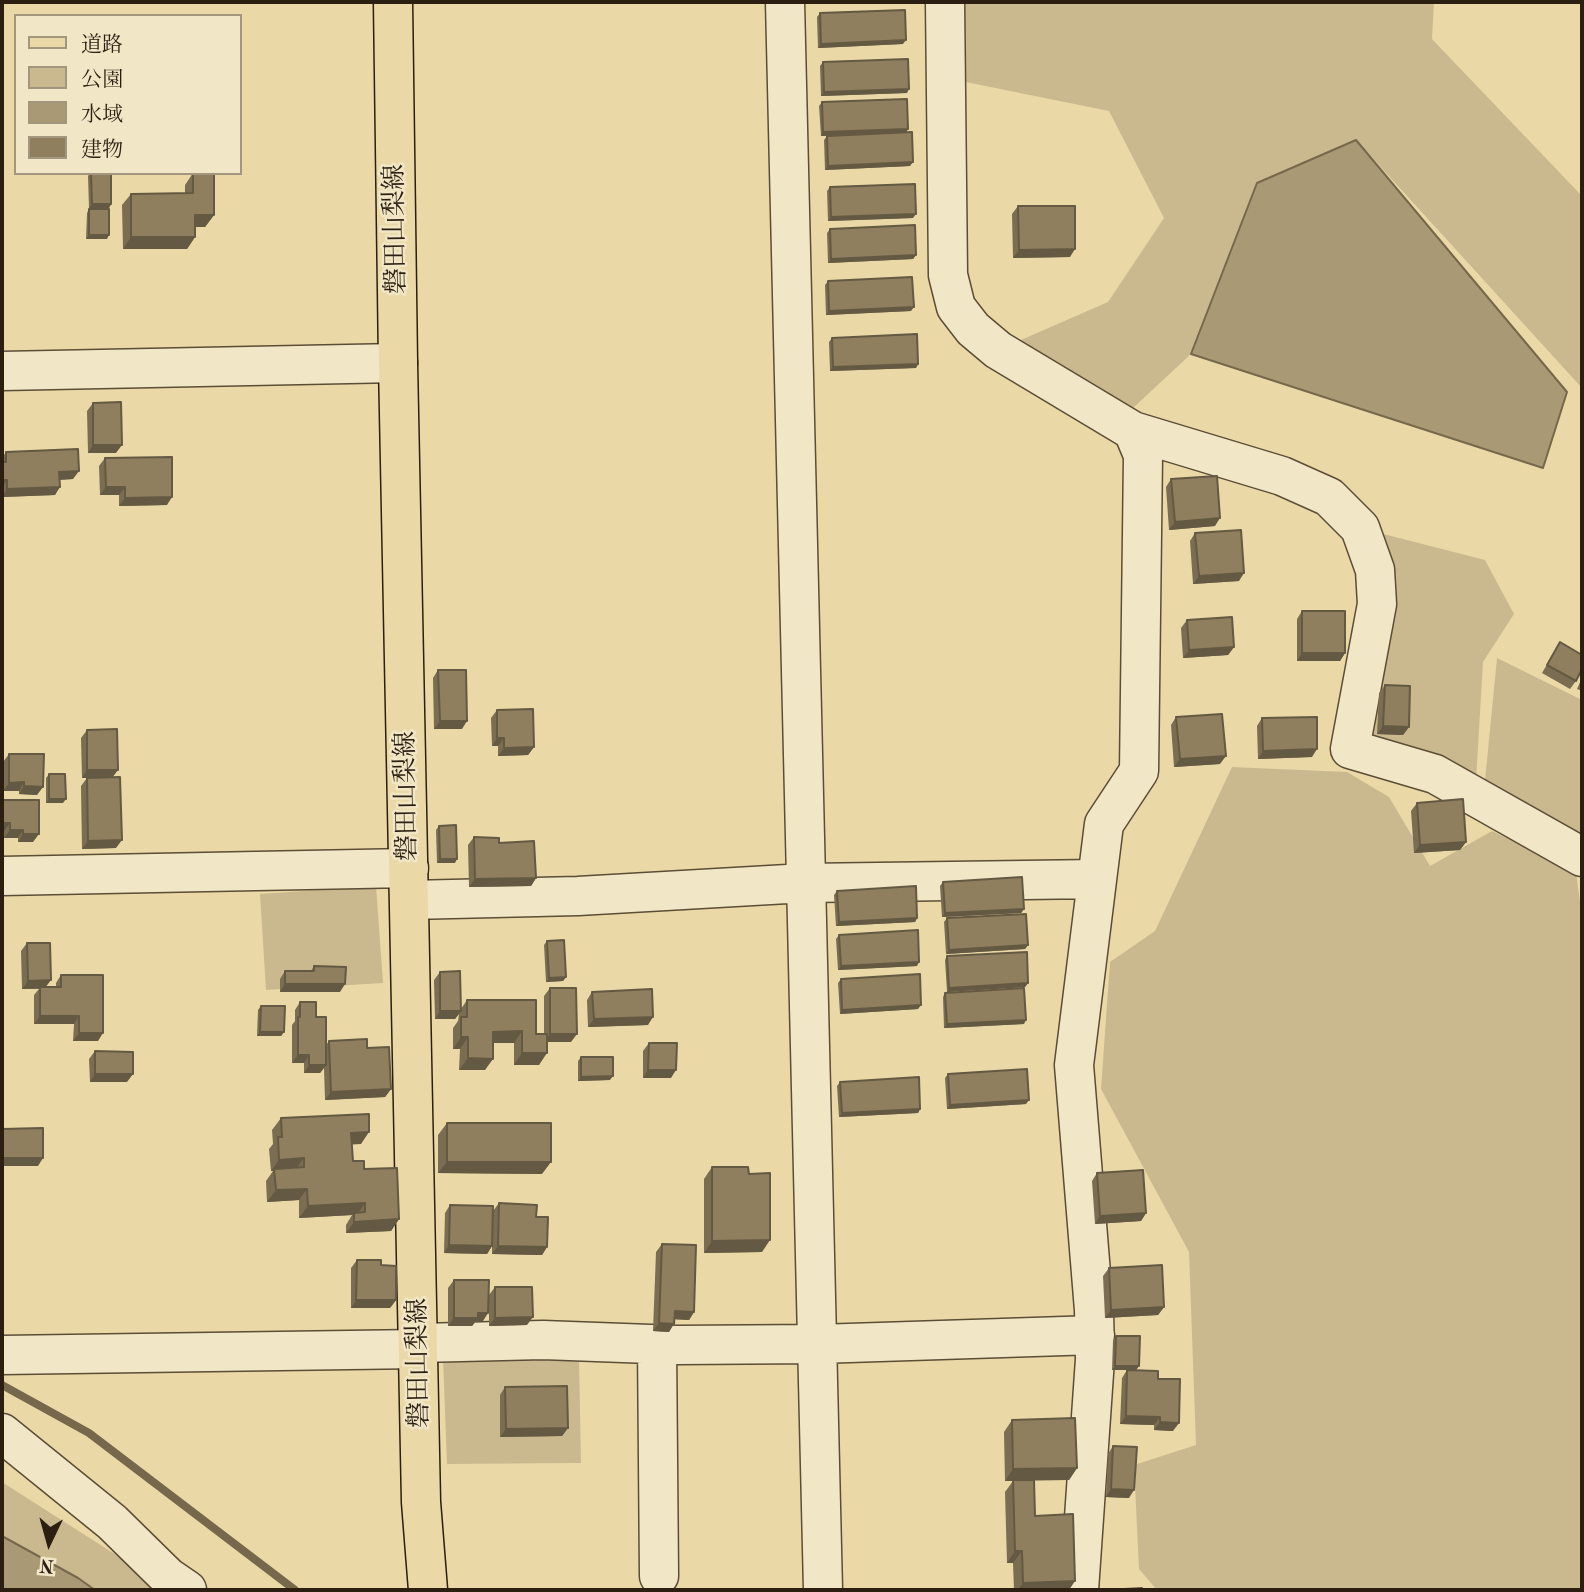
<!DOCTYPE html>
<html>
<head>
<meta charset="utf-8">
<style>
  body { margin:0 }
  #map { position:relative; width:1584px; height:1592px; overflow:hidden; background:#ead9a7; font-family:"Old Standard TT","Noto Serif JP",serif }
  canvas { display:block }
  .frame { position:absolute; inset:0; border:4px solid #2c1e11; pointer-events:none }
  .legend { position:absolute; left:14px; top:14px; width:228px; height:161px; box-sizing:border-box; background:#f1e6c6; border:2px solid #a2967e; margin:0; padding:9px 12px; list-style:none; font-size:21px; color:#2c1e11 }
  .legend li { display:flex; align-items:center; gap:14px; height:35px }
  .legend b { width:35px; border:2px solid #a2967e }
  .north { position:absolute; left:14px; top:1508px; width:70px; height:70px; -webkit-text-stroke:5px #f1e6c6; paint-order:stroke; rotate:185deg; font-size:19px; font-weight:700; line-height:28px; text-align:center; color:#2c1e11 }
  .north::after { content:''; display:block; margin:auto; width:24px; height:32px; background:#2c1e11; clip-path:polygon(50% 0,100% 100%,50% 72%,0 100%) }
</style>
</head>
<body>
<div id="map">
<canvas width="1584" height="1592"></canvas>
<div class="frame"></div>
<ul class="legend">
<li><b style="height:9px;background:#ead9a7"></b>道路</li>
<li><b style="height:19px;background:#cab98e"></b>公園</li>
<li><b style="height:19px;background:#a99974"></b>水域</li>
<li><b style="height:19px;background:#8f7f5f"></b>建物</li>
</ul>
<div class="north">N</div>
</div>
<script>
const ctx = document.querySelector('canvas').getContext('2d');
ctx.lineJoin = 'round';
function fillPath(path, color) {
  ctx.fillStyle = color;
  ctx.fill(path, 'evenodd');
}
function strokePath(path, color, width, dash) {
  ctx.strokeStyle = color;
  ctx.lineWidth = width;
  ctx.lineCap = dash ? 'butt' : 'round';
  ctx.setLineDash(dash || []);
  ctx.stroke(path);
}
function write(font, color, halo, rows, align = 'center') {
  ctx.font = font + ' "Old Standard TT","Noto Serif JP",serif';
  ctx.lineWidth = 5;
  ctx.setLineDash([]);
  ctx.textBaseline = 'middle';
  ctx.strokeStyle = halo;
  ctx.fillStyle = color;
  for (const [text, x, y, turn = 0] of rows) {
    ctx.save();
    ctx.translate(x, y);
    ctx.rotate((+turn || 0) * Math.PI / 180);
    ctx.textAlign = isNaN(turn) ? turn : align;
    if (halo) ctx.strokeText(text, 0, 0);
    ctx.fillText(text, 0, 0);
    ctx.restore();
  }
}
fillPath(new Path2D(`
  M945 2H1434L1432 39 1582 196V388L1356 140 1257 183 1191 354 1118 422 998 350 1108 302 1164 218 1109 111 946 78Z
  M1360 528 1485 560 1514 614 1483 662 1475 797 1352 740 1385 603Z
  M1497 658 1582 700V857L1483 801Z
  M1232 767 1347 772 1389 797 1430 866 1492 831 1576 872 1582 917V1590H1157L1139 1569 1134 1465 1196 1445 1189 1252 1101 1089 1110 962 1155 931Z
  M376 886 383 983 266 990 260 894Z
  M443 1358H579L581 1463 447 1464Z
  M2 1482 171 1590H2Z`), '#cab98e');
const water = new Path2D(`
  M1356 140 1567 392 1543 468 1191 354 1257 183Z
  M2 1536 78 1578 95 1590H2Z`);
fillPath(water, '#a99974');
strokePath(water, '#77684c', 2);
strokePath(new Path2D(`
  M2 1385 89 1433 295 1590`), '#77684c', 8);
const minor = new Path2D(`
  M785 2 823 1590
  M945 2 948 275 956 307 973 329 998 350 1133 431 1143 455 1139 771 1104 824 1074 1065 1094 1310 1095 1359 1079 1590
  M2 371 398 363
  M1133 431 1282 476 1329 497 1360 528 1375 570 1377 604 1350 749 1435 774 1582 857
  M2 876 409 868
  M410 900 578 896 805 883 1097 879
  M419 1343 543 1340 677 1345 818 1344 1095 1335
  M657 1344 659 1576
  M2 1355 419 1349
  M2 1433 112 1522 168 1577 187 1590`);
const major = new Path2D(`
  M393 2 398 363 421 1502 428 1590`);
strokePath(minor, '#5c4d36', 41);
strokePath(major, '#2c1e11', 41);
strokePath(minor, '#f1e6c6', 38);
strokePath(major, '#ead9a7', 38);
fillPath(new Path2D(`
  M820 13 903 44 818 48 817 17Z
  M823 62 907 93 821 96 820 66Z
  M822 102 908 129 906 132 910 166 825 170 824 140 827 136H821L819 106Z
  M90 173H111V204L109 208H89L88 176Z
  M193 173 214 215 205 227H195V237L187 249H123L122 205 131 194 185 193V185Z
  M830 187 913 218 828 221 827 191Z
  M1018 206 1070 257 1013 258 1012 214Z
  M89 209 107 239H86L87 213Z
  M830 229 916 255 913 259 828 263 827 233Z
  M828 281 911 311 826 315 825 285Z
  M832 338 918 364 916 368 830 371 829 342Z
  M93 403 116 453H88L87 411Z
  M6 452 73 479 60 480 55 495 2 497V458Z
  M105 458 167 505 119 506V495H100L99 466Z
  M1171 479 1215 526 1169 530 1166 487Z
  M1195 533 1239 581 1193 584 1190 541Z
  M1302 611 1345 653 1340 661H1297V619Z
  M1187 620 1234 647 1228 655 1183 658 1181 628Z
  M1560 642 1576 681 1570 689 1542 673Z
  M438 670 462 729H434L433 678Z
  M1582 678V691L1577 689Z
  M1385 685 1409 727 1403 735 1377 734 1379 693Z
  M497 710 534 747 528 755 498 756V746H492L491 718Z
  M1176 717 1220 764 1174 767 1171 725Z
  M1262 718 1312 757 1258 759 1257 726Z
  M87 730 112 778 116 848 82 849 81 786 87 778H93H82L81 738Z
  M9 754 37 795 19 794V791H3V762Z
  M49 774 63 803H46V778Z
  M2 800 33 842H18V838H4Z
  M1417 803 1466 842 1460 850 1414 853 1411 811Z
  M439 826 455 863H437L436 830Z
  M474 837 499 843 536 878 531 886 469 887 468 845Z
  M943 882 1024 909 1021 913 942 917 940 886Z
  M837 891 917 918 915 922 836 926 834 895Z
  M947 918 1028 945 1025 949 946 954 944 922Z
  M839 935 917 966 838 970 836 939Z
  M547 941 566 977 563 981 546 982 544 945Z
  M27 943 46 987H56V983L61 975 98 1041H73L74 1024H34V995L39 989H22L21 951Z
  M947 956 1028 983 1025 987 947 992 945 960Z
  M314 966 340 992H280V979L285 971H311Z
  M440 972 461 1009 467 1000 536 1034H544V996L550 988 571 1042H547L539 1065H514V1043H493L485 1070H459L460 1049H453V1028L458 1021 459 1014 455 1019H435L434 980Z
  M841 979 918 1009 840 1014 838 983Z
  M592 992 648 1025 588 1027 587 1000Z
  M945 993 1024 1024 944 1028 943 997Z
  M300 1002 316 1017 326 1045 329 1041 367 1048 391 1089 385 1097 325 1100 324 1068 320 1073H304V1063H292V1025L295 1021V1010Z
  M261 1006 284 1032 281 1036H257L258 1010Z
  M649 1043 671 1078H643V1051Z
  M95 1051 127 1082H90L89 1059Z
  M581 1057 610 1080 578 1081V1061Z
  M948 1074 1026 1104 947 1109 945 1078Z
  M840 1082 920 1109 918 1113 839 1117 837 1086Z
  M281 1118 361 1144H352L353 1161 364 1169 399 1219 391 1231 346 1233V1225L352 1215 299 1218V1200L267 1202 266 1181 273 1171H271L269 1149 273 1144 272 1130Z
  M447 1123 542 1174 438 1173V1135Z
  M712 1167 749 1174 762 1252 704 1253V1179Z
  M1097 1173 1146 1213 1141 1221 1095 1224 1092 1181Z
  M499 1203 536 1217 547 1247 542 1255 492 1254V1246L487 1254 444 1253 445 1213 450 1205 493 1211Z
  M662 1244 694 1312 689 1320 675 1319 669 1332 653 1331 656 1252Z
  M357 1260 381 1265 396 1300 390 1308H351V1268Z
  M1109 1268 1164 1307 1158 1315 1105 1318 1103 1276Z
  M454 1280 483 1321H476L472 1326H448V1288Z
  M495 1287 527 1325 489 1326V1295Z
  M1116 1336 1139 1366 1136 1370 1158 1379 1173 1431 1154 1430V1425L1120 1424 1122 1378 1127 1370H1112L1113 1340Z
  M505 1387 568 1428 562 1436 500 1437V1395Z
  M1012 1420 1077 1468 1069 1480H1034L1035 1516 1069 1590H1014L1013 1563H1007L1005 1492 1013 1481H1005L1004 1432Z
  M1113 1446 1129 1498 1106 1497 1108 1454Z`), '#7b6d52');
fillPath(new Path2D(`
  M906 40 903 44 818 48 821 44Z
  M909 89 907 93 821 96 824 92Z
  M908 129 906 133 821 136 823 132Z
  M913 162 910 166 825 170 828 166Z
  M92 204H111L109 208H89Z
  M916 214 913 218 828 221 831 217Z
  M195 215H214L205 227H187Z
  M89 235H109L107 239H86Z
  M131 237H195L187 249H123Z
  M1075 249 1070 257 1013 258 1019 250Z
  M916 255 913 259 828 263 831 259Z
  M914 307 911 311 826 315 829 311Z
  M918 364 916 368 830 371 833 367Z
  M93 445H122L116 453H88Z
  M79 471 73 479 54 480 59 472Z
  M2 480H7L2 488Z
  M60 487 55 495 2 497 7 489Z
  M106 487H125L119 495H100Z
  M172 497 167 505 119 506 125 498Z
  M1220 518 1215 526 1169 530 1175 522Z
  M1244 573 1239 581 1193 584 1199 576Z
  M1234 647 1228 655 1183 658 1189 650Z
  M1302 653H1345L1340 661H1297Z
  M440 721H467L462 729H434Z
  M1383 726 1409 727 1403 735 1377 734Z
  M497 738H504L498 746H492Z
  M534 747 528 755 498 756 504 748Z
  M1317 749 1312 757 1258 759 1263 751Z
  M1226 756 1220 764 1174 767 1180 759Z
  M87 770H118L112 778H82Z
  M24 782 19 791H3L9 783Z
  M24 786 43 787 37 795 19 794Z
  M49 799H66L63 803H46Z
  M2 823H10L4 831H2Z
  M10 830H23L18 838H4Z
  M23 834H39L33 842H18Z
  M122 840 116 848 82 849 88 841Z
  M1466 842 1460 850 1414 853 1420 845Z
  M440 859H457L455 863H437Z
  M536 878 531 886 469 887 475 879Z
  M1024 909 1021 913 942 917 945 913Z
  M917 918 915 922 836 926 839 922Z
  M1028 945 1025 949 946 954 949 950Z
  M919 962 917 966 838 970 841 966Z
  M566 977 563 981 546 982 549 978Z
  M51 980 45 988 22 989 28 981Z
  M1028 983 1025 987 947 992 949 988Z
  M285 984H345L340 992H280Z
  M921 1005 918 1009 840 1014 842 1010Z
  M440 1011H461L455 1019H435Z
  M40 1016H79L74 1024H34Z
  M653 1017 648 1025 588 1027 594 1019Z
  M1026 1020 1024 1024 944 1028 947 1024Z
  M522 1031 514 1043H485L493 1032Z
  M260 1032H284L281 1036H257Z
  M79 1033H103L98 1041H73Z
  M550 1034H577L571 1042H544Z
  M461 1037H468L460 1049H453Z
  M522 1053H547L539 1065H514Z
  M298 1055H309L304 1063H292Z
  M468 1058 493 1059 485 1070H459Z
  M309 1065H326L320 1073H304Z
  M648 1070H676L671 1078H643Z
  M95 1074H133L127 1082H90Z
  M613 1076 610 1080 578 1081 581 1077Z
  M391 1089 385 1097 325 1100 331 1092Z
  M1029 1100 1026 1104 947 1109 950 1105Z
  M920 1109 918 1113 839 1117 842 1113Z
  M369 1132 361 1144 343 1145 351 1133Z
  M2 1158H43L38 1166H2Z
  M304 1158 295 1170 274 1169 273 1171H271L279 1160Z
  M447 1162H551L542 1174 438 1173Z
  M307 1189 299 1200 267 1202 276 1190Z
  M365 1203 357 1215 354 1213 352 1215 299 1218 308 1206Z
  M1146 1213 1141 1221 1095 1224 1100 1216Z
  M399 1219 391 1231 346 1233 354 1222Z
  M770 1240 762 1252 704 1253 712 1241Z
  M449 1245 492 1246 487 1254 444 1253Z
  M498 1246 547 1247 542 1255 492 1254Z
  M356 1300H396L390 1308H351Z
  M1164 1307 1158 1315 1105 1318 1111 1310Z
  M675 1311 694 1312 689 1320 669 1319Z
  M478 1313H488L483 1321H476L472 1326H448L454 1318Z
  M533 1317 527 1325 489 1326 495 1318Z
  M659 1323 674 1324 669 1332 653 1331Z
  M1115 1366H1139L1136 1370H1112Z
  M1126 1416 1160 1417 1154 1425 1120 1424Z
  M1160 1422 1179 1423 1173 1431 1154 1430Z
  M568 1428 562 1436 500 1437 506 1429Z
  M1077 1468 1069 1480 1005 1481 1013 1469Z
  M1111 1489 1134 1490 1129 1498 1106 1497Z
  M1015 1551H1022L1013 1563H1007Z
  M1075 1581 1069 1590H1018L1023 1583Z`), '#645942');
const building = new Path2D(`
  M905 10 906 40 821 44 820 13Z
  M908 59 909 89 824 92 823 62Z
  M907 99 908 129 823 132 822 102Z
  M912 132 913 162 828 166 827 136Z
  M91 173H111V204H92Z
  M193 173H214V215H195V237H131V194L193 193Z
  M915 184 916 214 831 217 830 187Z
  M1018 206H1075V249L1019 250Z
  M89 209H109V235H89Z
  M915 225 916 255 831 259 830 229Z
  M912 277 914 307 829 311 828 281Z
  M917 334 918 364 833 367 832 338Z
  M121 402 122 445H93V403Z
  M78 449 79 471 59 472 60 487 7 489V480H2V462H6V452Z
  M172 457V497L125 498V487H106L105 458Z
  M1217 476 1220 518 1175 522 1171 479Z
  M1241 530 1244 573 1199 576 1195 533Z
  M1302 611H1345V653H1302Z
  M1232 617 1234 647 1189 650 1187 620Z
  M1560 642 1582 655V669L1576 681 1547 665Z
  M438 670H466L467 721H440Z
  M1385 685 1410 686 1409 727 1383 726Z
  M533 709 534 747 504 748V738H497V710Z
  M1222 714 1226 756 1180 759 1176 717Z
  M1317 717V749L1263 751 1262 718Z
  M117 729 118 770H87V730Z
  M9 754H44L43 787 24 786V782L9 783Z
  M49 774H65L66 799H49Z
  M120 777 122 840 88 841 87 778Z
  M1463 799 1466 842 1420 845 1417 803Z
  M2 800H39V834H23V830H10V823H2Z
  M456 825 457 859H440L439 826Z
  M474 837 499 838V843L534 841 536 878 475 879Z
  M1022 877 1024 909 945 913 943 882Z
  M916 886 917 918 839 922 837 891Z
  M1026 914 1028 945 949 950 947 918Z
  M918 930 919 962 841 966 839 935Z
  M564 940 566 977 549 978 547 941Z
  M27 943H50L51 980 28 981Z
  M1027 952 1028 983 949 988 947 956Z
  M314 966 346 967 345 984H285V971H314Z
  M460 971 461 1011H440V972Z
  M920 974 921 1005 842 1010 841 979Z
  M61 975H103V1033H79V1016H40V987H61Z
  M550 988H576L577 1034H550Z
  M1024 988 1026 1020 947 1024 945 993Z
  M652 989 653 1017 594 1019 592 992Z
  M467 1000H536V1034H547V1053H522V1031L493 1032V1059L468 1058V1037H461V1017H467Z
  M300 1002H316V1017H326V1065H309V1055H298V1017H300Z
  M261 1006H285L284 1032H260Z
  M367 1039V1048L389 1047 391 1089 331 1092 329 1041Z
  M649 1043H677L676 1070H648Z
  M95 1051 133 1052V1074H95Z
  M581 1057H613V1076L581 1077Z
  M1027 1069 1029 1100 950 1105 948 1074Z
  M919 1077 920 1109 842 1113 840 1082Z
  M369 1114V1132L351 1133 353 1161H364V1169L397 1168 399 1219 354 1222V1213L365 1212V1203L308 1206 307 1189 276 1190 274 1169 304 1167V1158L279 1160 278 1137H282L281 1118Z
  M447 1123H551V1162H447Z
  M43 1128V1158H2V1129Z
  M712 1167H748L749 1174 770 1173V1240L712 1241Z
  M1143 1170 1146 1213 1100 1216 1097 1173Z
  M499 1203 537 1205 536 1217H548L547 1247 498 1246Z
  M450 1205 493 1206 492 1246 449 1245Z
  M662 1244 696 1245 694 1312 675 1311 674 1324 659 1323Z
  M357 1260H381V1265L396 1266V1300H356Z
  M1162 1265 1164 1307 1111 1310 1109 1268Z
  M454 1280H489L488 1313H478V1318H454Z
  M495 1287H532L533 1317 495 1318Z
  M1116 1336H1140L1139 1366H1115Z
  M1127 1370 1158 1371V1379H1180L1179 1423 1160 1422V1417L1126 1416Z
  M567 1386 568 1428 506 1429 505 1387Z
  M1075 1418 1077 1468 1013 1469 1012 1420Z
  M1113 1446 1137 1447 1134 1490 1111 1489Z
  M1013 1480H1034L1035 1516 1073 1514 1075 1581 1023 1583 1022 1551H1015Z
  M1142 1588V1590H1107Z`);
fillPath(building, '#8f7f5f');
strokePath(building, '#645942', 2);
write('26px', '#2c1e11', '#f1e6c6', [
  ["磐田山梨線",396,229,-91],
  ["磐田山梨線",407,796,-91],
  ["磐田山梨線",419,1363,-91]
]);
</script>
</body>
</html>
